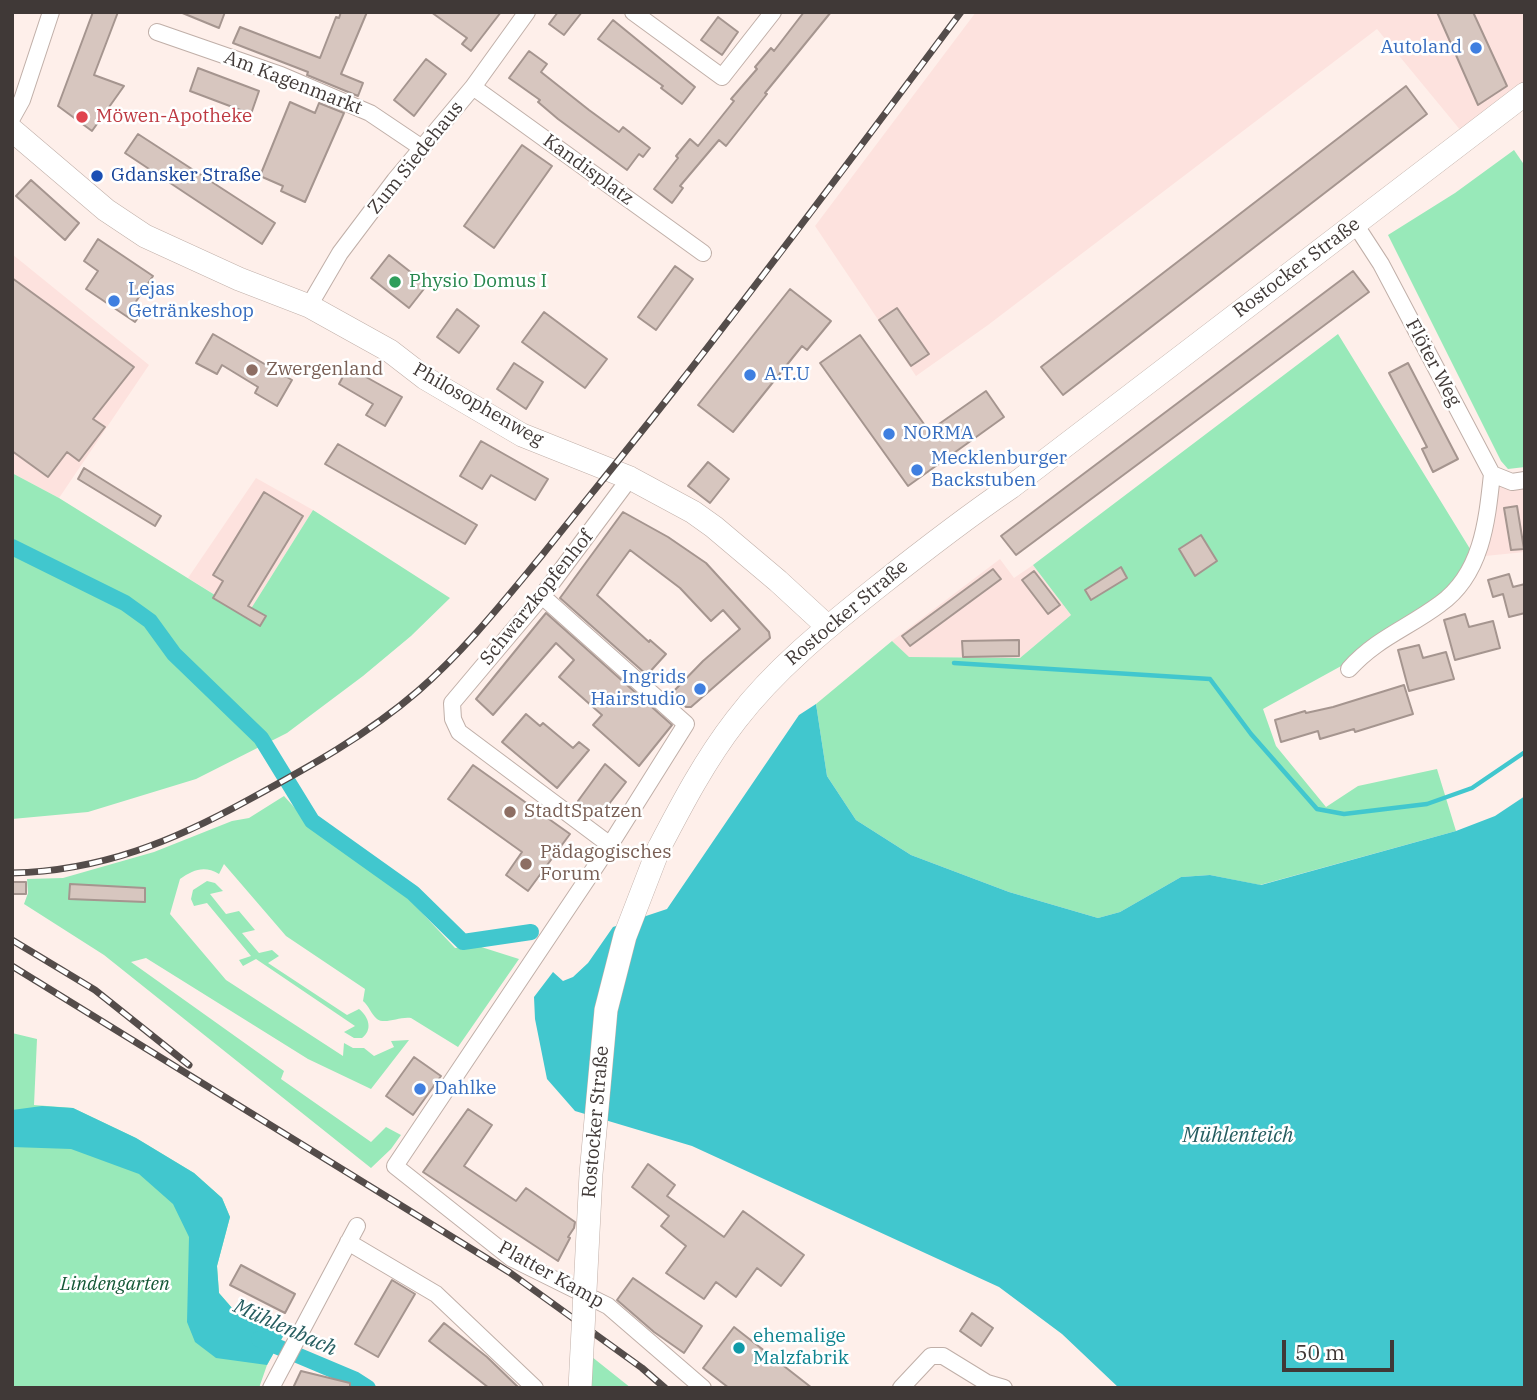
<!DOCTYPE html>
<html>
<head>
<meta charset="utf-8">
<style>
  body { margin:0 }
  #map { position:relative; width:1537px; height:1400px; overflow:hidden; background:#feefea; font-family:"IBM Plex Serif",serif }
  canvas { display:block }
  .frame { position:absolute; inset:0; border:14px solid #403937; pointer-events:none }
  .scale { position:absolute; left:1282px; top:1340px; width:112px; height:32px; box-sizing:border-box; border:4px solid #403937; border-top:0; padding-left:9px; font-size:21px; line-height:24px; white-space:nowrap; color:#403937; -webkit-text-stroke:5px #fff; paint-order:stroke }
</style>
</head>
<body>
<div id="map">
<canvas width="1537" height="1400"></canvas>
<div class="frame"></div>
<div class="scale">50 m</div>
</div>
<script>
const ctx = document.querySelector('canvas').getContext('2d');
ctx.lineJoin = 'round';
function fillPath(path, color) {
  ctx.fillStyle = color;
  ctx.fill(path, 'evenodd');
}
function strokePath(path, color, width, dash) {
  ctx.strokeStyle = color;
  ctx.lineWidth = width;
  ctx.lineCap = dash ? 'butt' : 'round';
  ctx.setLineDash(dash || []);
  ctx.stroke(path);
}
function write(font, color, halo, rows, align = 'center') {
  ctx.font = font + ' "IBM Plex Serif",serif';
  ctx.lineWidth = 5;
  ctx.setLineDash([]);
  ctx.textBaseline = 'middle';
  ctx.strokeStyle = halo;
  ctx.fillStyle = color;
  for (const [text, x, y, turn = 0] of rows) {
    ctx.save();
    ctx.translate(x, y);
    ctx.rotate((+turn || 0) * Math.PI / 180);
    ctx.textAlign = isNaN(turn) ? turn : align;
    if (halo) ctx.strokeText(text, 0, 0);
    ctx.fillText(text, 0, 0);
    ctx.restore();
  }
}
fillPath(new Path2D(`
  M976 12H1525V94L1466 137 1377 29 988 325 916 376 815 226Z
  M12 254 149 365 59 498 12 473Z
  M1492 474 1525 480V552L1475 557Z
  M256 478 313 510 247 615 188 578Z
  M1000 559 1014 578 1033 565 1071 615 1020 658 908 657 892 641Z`), '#fde2de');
fillPath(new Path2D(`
  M1514 150 1525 166V467L1508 469 1501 461 1388 235 1455 193Z
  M1338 334 1475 557 1465 579 1363 654 1263 709 1276 746 1326 807 1358 786 1437 769 1456 831 1260 885 1210 875 1181 877 1120 912 1098 918 1009 892 911 855 856 820 827 776 816 704 892 641 909 657 1020 658 1071 615 1033 565Z
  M12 473 59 498 247 615 313 510 450 598 411 636 363 676 287 733 196 779 88 812 12 819Z
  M284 796 313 828 410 900 455 948 478 946 519 959 458 1047 411 1018C400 1016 385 1025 377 1019 371 1014 369 1006 363 1001L365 989 286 936 224 864 219 874C204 865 193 870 180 879L170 914 226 980 343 1056 344 1043 353 1048H364L374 1056 394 1047 391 1041 409 1040 371 1089 308 1059 146 958 131 962 284 1071 281 1079 371 1142 386 1127 401 1135 391 1149 371 1168 104 955 24 904 28 893 27 879 63 878 154 852 232 821 249 818Z
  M207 881 215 883 223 891 210 894 226 914 239 911 255 930 242 933 259 953 272 950 279 956 268 963 347 1015 359 1009C369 1017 373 1030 362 1038H354L344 1032 355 1026 256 959 243 966 239 960 251 956 207 903 194 906 191 899 193 890Z
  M12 1033 37 1039 34 1105 73 1108 136 1138 194 1173 222 1198 230 1217 217 1266 219 1293 239 1316 286 1331 267 1365 259 1388H12Z
  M582 1349 631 1388H580Z`), '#98e9b9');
fillPath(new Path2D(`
  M816 704 827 776 856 820 911 855 1009 892 1098 918 1120 912 1181 877 1210 875 1261 885 1456 831 1495 816 1525 796V1388H1119L1062 1334 999 1287 692 1146 575 1111 547 1079 535 1019 534 997 553 972 563 981 573 977 588 963 613 927 667 909 799 715Z
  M42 1106 73 1108 136 1138 194 1173 222 1198 230 1217 217 1266 219 1293 239 1316 286 1331 267 1365 216 1358 195 1342 187 1322 189 1237 173 1204 139 1174 71 1149 12 1147V1110Z`), '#41c7ce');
strokePath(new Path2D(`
  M954 663 1210 679 1251 734 1317 809 1344 814 1427 804 1472 788 1525 752`), '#41c7ce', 4.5);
strokePath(new Path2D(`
  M12 547 125 603 150 621 174 654 261 738 312 821 413 893 463 942 531 932
  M259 1339 354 1379 368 1388`), '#41c7ce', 16);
const building = new Path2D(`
  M93 12H118L94 75 124 86 92 131 58 106Z
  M180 12H225L219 28Z
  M341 12H367L341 74 363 83 358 96 307 75 308 72 233 43 240 27 320 58 336 17 339 18Z
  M431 12H501L471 51 462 44 467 38Z
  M558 12H582L564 35 549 24Z
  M804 12H831L765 93 767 94 726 146 719 140 680 186 683 188 672 203 654 189 678 158 676 156 690 139 698 146 734 101 731 99 757 69 755 67 771 48 774 51Z
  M1437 12H1473L1507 86 1478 105Z
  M718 17 738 32 722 55 701 40Z
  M613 20 695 87 682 104 661 88 663 86 598 39Z
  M529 51 547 64 541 72 589 110 619 132 623 127 650 148 643 157 639 154 627 170 558 119 538 102 540 100 509 78Z
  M426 59 446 74 414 116 394 100Z
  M198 68 259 91 251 114 190 91Z
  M1406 86 1427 114 1063 395 1041 367Z
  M290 102 315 113 319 103 344 113 305 202 281 191 283 186 260 176Z
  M138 134 275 223 262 244 125 153Z
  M522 145 552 166 494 248 464 226Z
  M31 180 79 223 65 240 16 196Z
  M98 239 153 276 133 306 142 312 135 322 86 289 98 271 84 261Z
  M389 255 427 285 409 308 371 278Z
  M675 266 693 279 656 330 638 317Z
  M1353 271 1369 292 1016 555 1001 536Z
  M12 278 134 367 93 419 105 427 79 461 67 452 48 477 12 451Z
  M790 289 831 321 807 350 802 346 733 432 698 405Z
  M897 308 929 354 911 366 879 320Z
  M457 309 479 326 459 353 437 337Z
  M544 312 607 359 585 388 522 342Z
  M213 334 292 380 277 406 255 393 258 387 222 365 217 374 196 363Z
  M860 335 929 431 986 391 1004 417 908 486 820 363Z
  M514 363 543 382 526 409 497 389Z
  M1408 363 1458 459 1433 472 1422 449 1427 447 1389 373Z
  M348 367 402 397 385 426 366 415 373 404 339 384Z
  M481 441 548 479 535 500 491 475 482 489 460 476Z
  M338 444 477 525 465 544 325 464Z
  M708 462 729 479 710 503 688 486Z
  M84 468 161 516 155 526 78 479Z
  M264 492 303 516 248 606 266 616 260 626 213 598 223 581 213 575Z
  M1517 506 1524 549 1511 550 1504 508Z
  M623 512 668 537 706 563 769 632 770 638 691 707H686L672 693 703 661 740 629 723 610 711 621 680 588 630 550 597 595 649 642 650 640 666 654 647 675 560 598Z
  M1201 535 1217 561 1195 576 1179 549Z
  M1121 567 1127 578 1091 600 1085 590Z
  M993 569 1001 579 910 646 902 636Z
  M1034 571 1060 605 1048 614 1022 580Z
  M1509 574 1513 587 1525 584V613L1509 617 1503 594 1493 597 1488 580Z
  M546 613 672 725 639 766 593 725 602 715 559 677 574 660 556 643 493 715 476 699Z
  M1465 614 1469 627 1493 621 1500 648 1455 660 1444 620Z
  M1019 640V656L963 657 962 641Z
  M1419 645 1423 658 1446 652 1454 679 1409 691 1398 650Z
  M1404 685 1413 714 1355 732 1354 729 1320 739 1318 731 1281 742 1275 720 1305 711 1306 713 1333 707Z
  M526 714 540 726 543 723 573 748 579 742 589 750 557 788 502 742Z
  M605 764 626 782 599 817 578 801Z
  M473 765 570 834 528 891 506 875 522 852 448 799Z
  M12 882H26V894H12Z
  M70 884 145 888V902L69 899Z
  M414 1057 441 1076 413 1115 386 1096Z
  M468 1109 492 1125 464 1166 516 1201 526 1188 575 1222 574 1228 568 1237 570 1238 558 1261 423 1172Z
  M648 1164 675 1185 667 1196 724 1237 743 1211 804 1255 781 1286 757 1268 736 1297 716 1282 704 1299 666 1273 686 1246 661 1226 669 1216 632 1187Z
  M241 1265 295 1294 285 1313 230 1285Z
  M633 1278 702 1326 684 1353 654 1332 617 1300Z
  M392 1280 415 1294 378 1357 355 1344Z
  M972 1313 993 1328 981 1346 960 1331Z
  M444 1323 487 1357 519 1388H489L429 1341Z
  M734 1327 812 1388H729L703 1368Z
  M301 1371 350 1383V1388H293Z`);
fillPath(building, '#d7c6bf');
strokePath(building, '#a5958f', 2);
const street = new Path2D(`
  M633 12 722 77 773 12
  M157 32 281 75 370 113 422 148
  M473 87 703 253
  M12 118 22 100 51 12
  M1355 224 1381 264 1492 474 1512 482 1525 480
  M309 306 340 253 395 180 473 87 527 12
  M542 596 686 724 610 845 395 1166 511 1258 608 1306 703 1388
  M1349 669C1377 638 1408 628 1440 604 1482 574 1487 521 1492 474
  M610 845 459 732 453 719 452 703 542 596 630 478
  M348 1242 436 1294 535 1388
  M271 1388 357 1226
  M901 1388 931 1356H943L987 1383 1004 1388`);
const secondary = new Path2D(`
  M12 130 106 210 145 236 239 279 309 306 390 351 425 378 522 435 630 478 693 512 714 527 778 581 828 627
  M659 848C682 804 705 760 736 720 775 669 825 629 875 589 919 554 964 519 1011 487L1525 94`);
strokePath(street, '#c0afa8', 18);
strokePath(secondary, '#c0afa8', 24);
strokePath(street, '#fff', 16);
strokePath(secondary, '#fff', 23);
const rail = new Path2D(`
  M12 873C101 871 174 841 250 799 309 767 367 735 418 691 465 650 503 602 543 554 587 499 632 444 676 388 773 264 867 138 961 12
  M12 940 95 990 189 1065
  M12 966 509 1272 642 1368 665 1388`);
strokePath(rail, '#544c4a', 7);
strokePath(rail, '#fff', 4.5, [13]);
const secondaryBridge = new Path2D(`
  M580 1388 591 1174 606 1010 625 936 659 848`);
strokePath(secondaryBridge, '#c0afa8', 24, []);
strokePath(secondaryBridge, '#fff', 23);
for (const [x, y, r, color] of [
  [1476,48,7,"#3f7fe0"],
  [82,117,7,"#e0444e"],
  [97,176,7,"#1a4fb4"],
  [395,282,7,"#2e9e5b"],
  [114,301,7,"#3f7fe0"],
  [252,370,7,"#8d6e63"],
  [750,375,7,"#3f7fe0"],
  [889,434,7,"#3f7fe0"],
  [917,470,7,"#3f7fe0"],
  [700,689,7,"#3f7fe0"],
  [510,812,7,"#8d6e63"],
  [526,864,7,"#8d6e63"],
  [420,1089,7,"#3f7fe0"],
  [739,1348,7,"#0f9aa8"]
]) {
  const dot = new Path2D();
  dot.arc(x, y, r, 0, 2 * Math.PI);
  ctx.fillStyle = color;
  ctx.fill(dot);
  strokePath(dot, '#fff', 2.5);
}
write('19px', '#366cbe', '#fff', [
  ["Autoland",1462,48,"right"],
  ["Lejas",128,290],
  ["Getränkeshop",128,312],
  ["A.T.U",764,375],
  ["NORMA",903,434],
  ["Mecklenburger",931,459],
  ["Backstuben",931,481],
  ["Ingrids",686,678,"right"],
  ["Hairstudio",686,700,"right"],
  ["Dahlke",434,1089]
], 'left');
write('19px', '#403937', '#fff', [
  ["Am Kagenmarkt",293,83,21],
  ["Zum Siedehaus",416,158,-51],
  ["Kandisplatz",588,170,36],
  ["Rostocker Straße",1297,268,-37],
  ["Flöter Weg",1433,363,62],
  ["Philosophenweg",478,405,30],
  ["Schwarzkopfenhof",537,598,-51],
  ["Rostocker Straße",847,613,-40],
  ["Rostocker Straße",596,1122,-85],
  ["Platter Kamp",551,1275,29]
]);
write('19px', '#be3a42', '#fff', [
  ["Möwen-Apotheke",96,117]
], 'left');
write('19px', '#164399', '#fff', [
  ["Gdansker Straße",111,176]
], 'left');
write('19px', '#27864d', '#fff', [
  ["Physio Domus I",409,282]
], 'left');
write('19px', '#785e54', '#fff', [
  ["Zwergenland",266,370],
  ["StadtSpatzen",524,812],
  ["Pädagogisches",540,853],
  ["Forum",540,875]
], 'left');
write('italic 19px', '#135635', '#fff', [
  ["Lindengarten",115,1285]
]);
write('19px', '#0d838f', '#fff', [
  ["ehemalige",753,1337],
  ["Malzfabrik",753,1359]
], 'left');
write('italic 21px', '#265d60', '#fff', [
  ["Mühlenteich",1238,1136],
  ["Mühlenbach",285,1328,24]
]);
</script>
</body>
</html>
